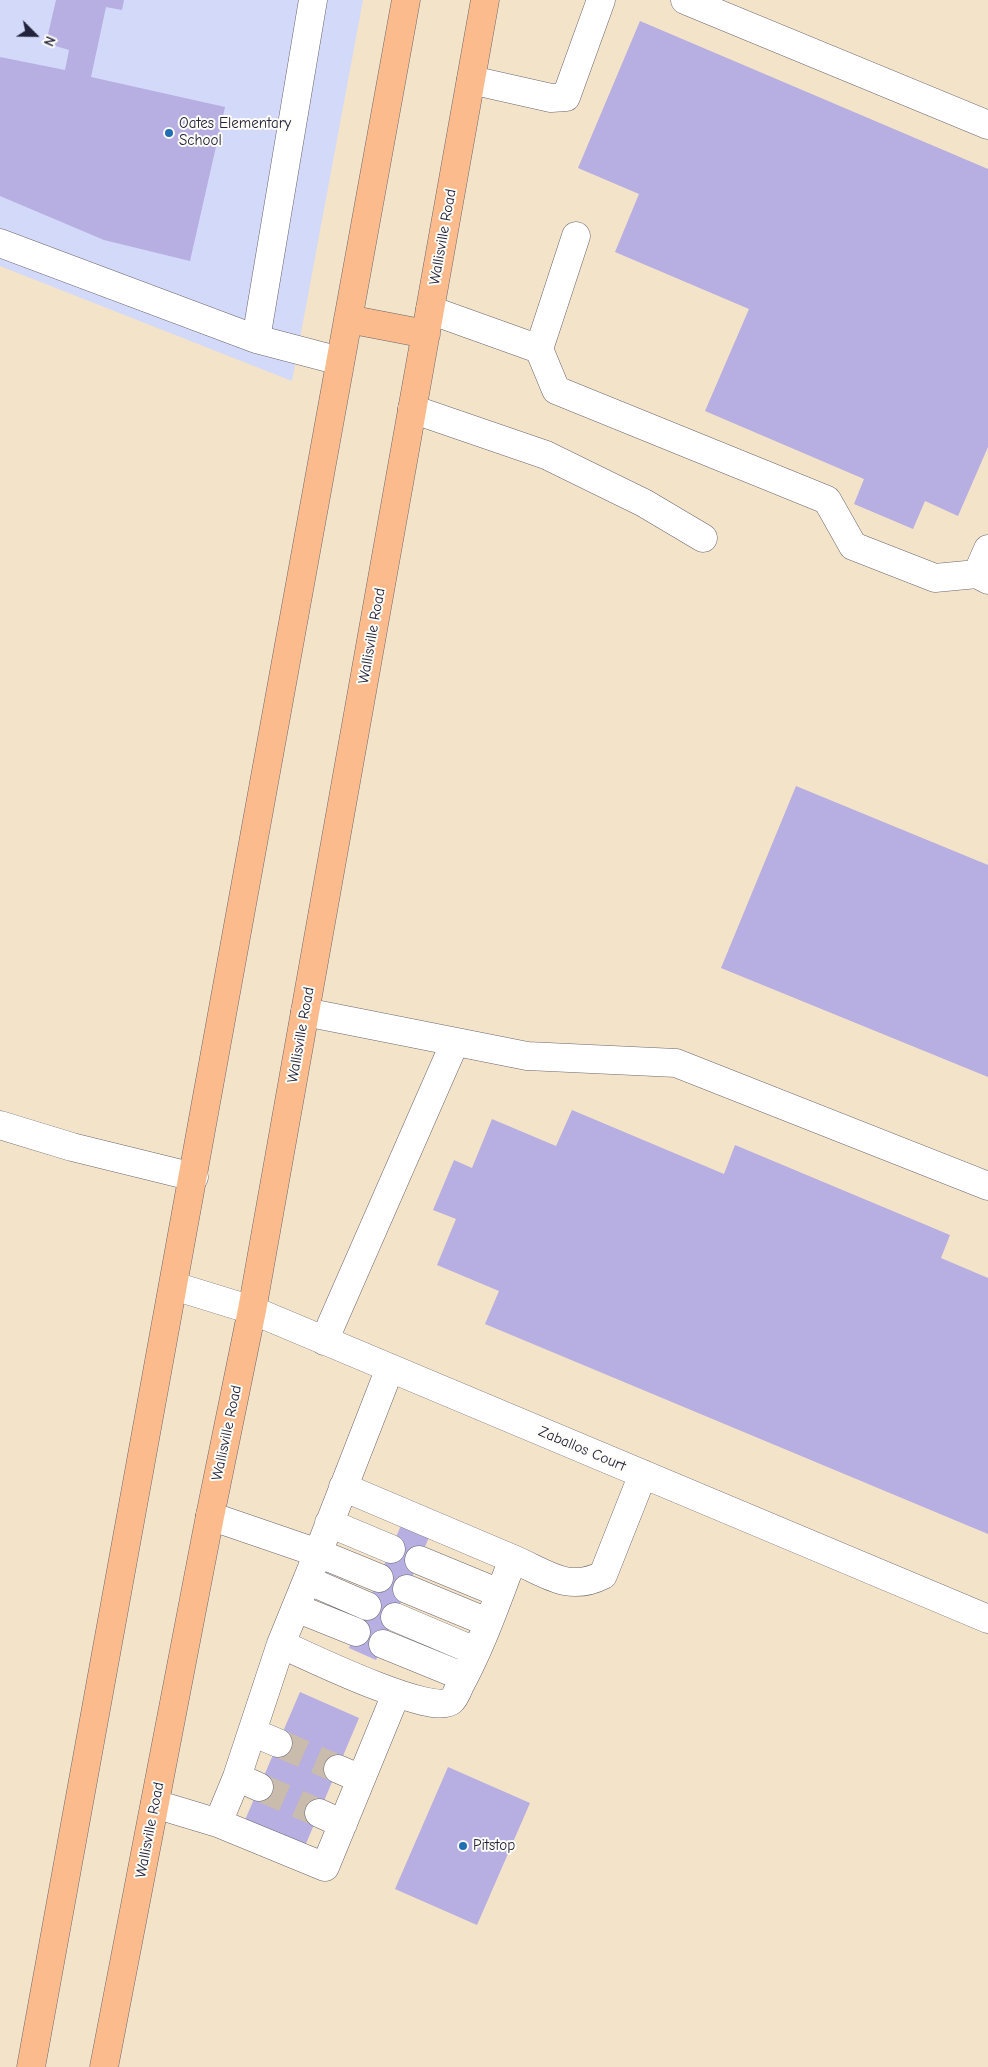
<!DOCTYPE html>
<html>
<head>
<meta charset="utf-8">
<style>
  body { margin:0 }
  #map { position:relative; width:988px; height:2067px; overflow:hidden; background:#f3e3c9; font-family:"Comic Neue",sans-serif }
  canvas { display:block }
  .north { position:absolute; left:10px; top:10px; width:50px; height:50px; -webkit-text-stroke:4px #fdfcf7; paint-order:stroke; rotate:113deg; font-size:14px; font-weight:700; line-height:20px; text-align:center; color:#22223b }
  .north::after { content:''; display:block; margin:auto; width:18px; height:22px; background:#22223b; clip-path:polygon(50% 0,100% 100%,50% 72%,0 100%) }
</style>
</head>
<body>
<div id="map">
<canvas width="988" height="2067"></canvas>
<div class="north">N</div>
</div>
<script>
const ctx = document.querySelector('canvas').getContext('2d');
ctx.lineJoin = 'round';
function fillPath(path, color) {
  ctx.fillStyle = color;
  ctx.fill(path, 'evenodd');
}
function strokePath(path, color, width, dash) {
  ctx.strokeStyle = color;
  ctx.lineWidth = width;
  ctx.lineCap = dash ? 'butt' : 'round';
  ctx.setLineDash(dash || []);
  ctx.stroke(path);
}
function write(font, color, halo, rows, align = 'center') {
  ctx.font = font + ' "Comic Neue",sans-serif';
  ctx.lineWidth = 4;
  ctx.setLineDash([]);
  ctx.textBaseline = 'middle';
  ctx.strokeStyle = halo;
  ctx.fillStyle = color;
  for (const [text, x, y, turn = 0] of rows) {
    ctx.save();
    ctx.translate(x, y);
    ctx.rotate((+turn || 0) * Math.PI / 180);
    ctx.textAlign = isNaN(turn) ? turn : align;
    if (halo) ctx.strokeText(text, 0, 0);
    ctx.fillText(text, 0, 0);
    ctx.restore();
  }
}
fillPath(new Path2D(`
  M0 0H363L292 381 0 266Z`), '#d2d9f9');
fillPath(new Path2D(`
  M56 0H124L122 10 106 7 91 77 225 107 190 261 104 240 0 196V57L65 70 69 50 46 43Z
  M640 21 988 169V447L958 516 925 501 913 529 854 504 864 479 705 411 749 309 615 252 639 194 578 168Z
  M796 786 988 865V1077L721 968Z
  M572 1110 724 1174 735 1145 950 1235 941 1258 988 1278V1534L485 1324 499 1291 437 1265 456 1219 433 1210 454 1160 472 1168 492 1119 556 1146Z
  M402 1523 430 1535 376 1660 349 1648Z
  M300 1692 359 1718 305 1846 245 1820Z
  M448 1767 530 1803 477 1925 395 1889Z`), '#b7aee1');
strokePath(new Path2D(`
  M278 1743 338 1769
  M259 1787 319 1813`), '#c9bcad', 28, [28, 14]);
const minor = new Path2D(`
  M313 0 256 339 340 361
  M685 0 988 125
  M471 80 551 98 566 97 601 0
  M0 243 256 339
  M430 310 539 349 576 236
  M539 349 556 390 827 500 853 546 935 578 977 574 988 580
  M412 409 546 455 644 503 703 538
  M977 574 988 549
  M305 1012 527 1056 676 1063 988 1186
  M0 1125 72 1147 194 1177
  M174 1286 252 1310 988 1619
  M324 1341 455 1042
  M343 1487 513 1559
  M210 1516 318 1553 281 1644
  M329 1523 391 1549
  M419 1560 499 1593
  M379 1578 318 1553 390 1368
  M307 1580 367 1606
  M407 1589 487 1622
  M296 1608 356 1632
  M395 1617 475 1651
  M383 1644 464 1677
  M252 1732 278 1743
  M338 1769 361 1779
  M237 1777 259 1787
  M155 1804 218 1823 237 1777 281 1644C305 1655 433 1717 451 1701 455 1698 458 1690 460 1685 482 1645 497 1600 513 1559 546 1573 568 1593 603 1575L643 1474
  M319 1813 343 1824
  M218 1823 325 1867 396 1694`);
const major = new Path2D(`
  M348 319 426 334
  M31 2067 406 0
  M104 2067 210 1516 252 1310 485 0`);
strokePath(minor, '#6b666d', 29);
strokePath(major, '#6b666d', 29);
strokePath(minor, '#fff', 28);
strokePath(major, '#fbbb8c', 28);
for (const [x, y, r, color] of [
  [169,133,5,"#1f6fb2"],
  [463,1846,5,"#1f6fb2"]
]) {
  const dot = new Path2D();
  dot.arc(x, y, r, 0, 2 * Math.PI);
  ctx.fillStyle = color;
  ctx.fill(dot);
  strokePath(dot, '#fdfcf7', 2);
}
write('15px', '#22223b', '#fdfcf7', [
  ["Oates Elementary",179,124],
  ["School",179,141],
  ["Pitstop",473,1846]
], 'left');
write('15px', '#22223b', '#fdfcf7', [
  ["Wallisville Road",443,237,-80],
  ["Wallisville Road",372,636,-80],
  ["Wallisville Road",301,1035,-80],
  ["Wallisville Road",227,1433,-78],
  ["Zaballos Court",582,1449,23],
  ["Wallisville Road",150,1830,-79]
]);
</script>
</body>
</html>
